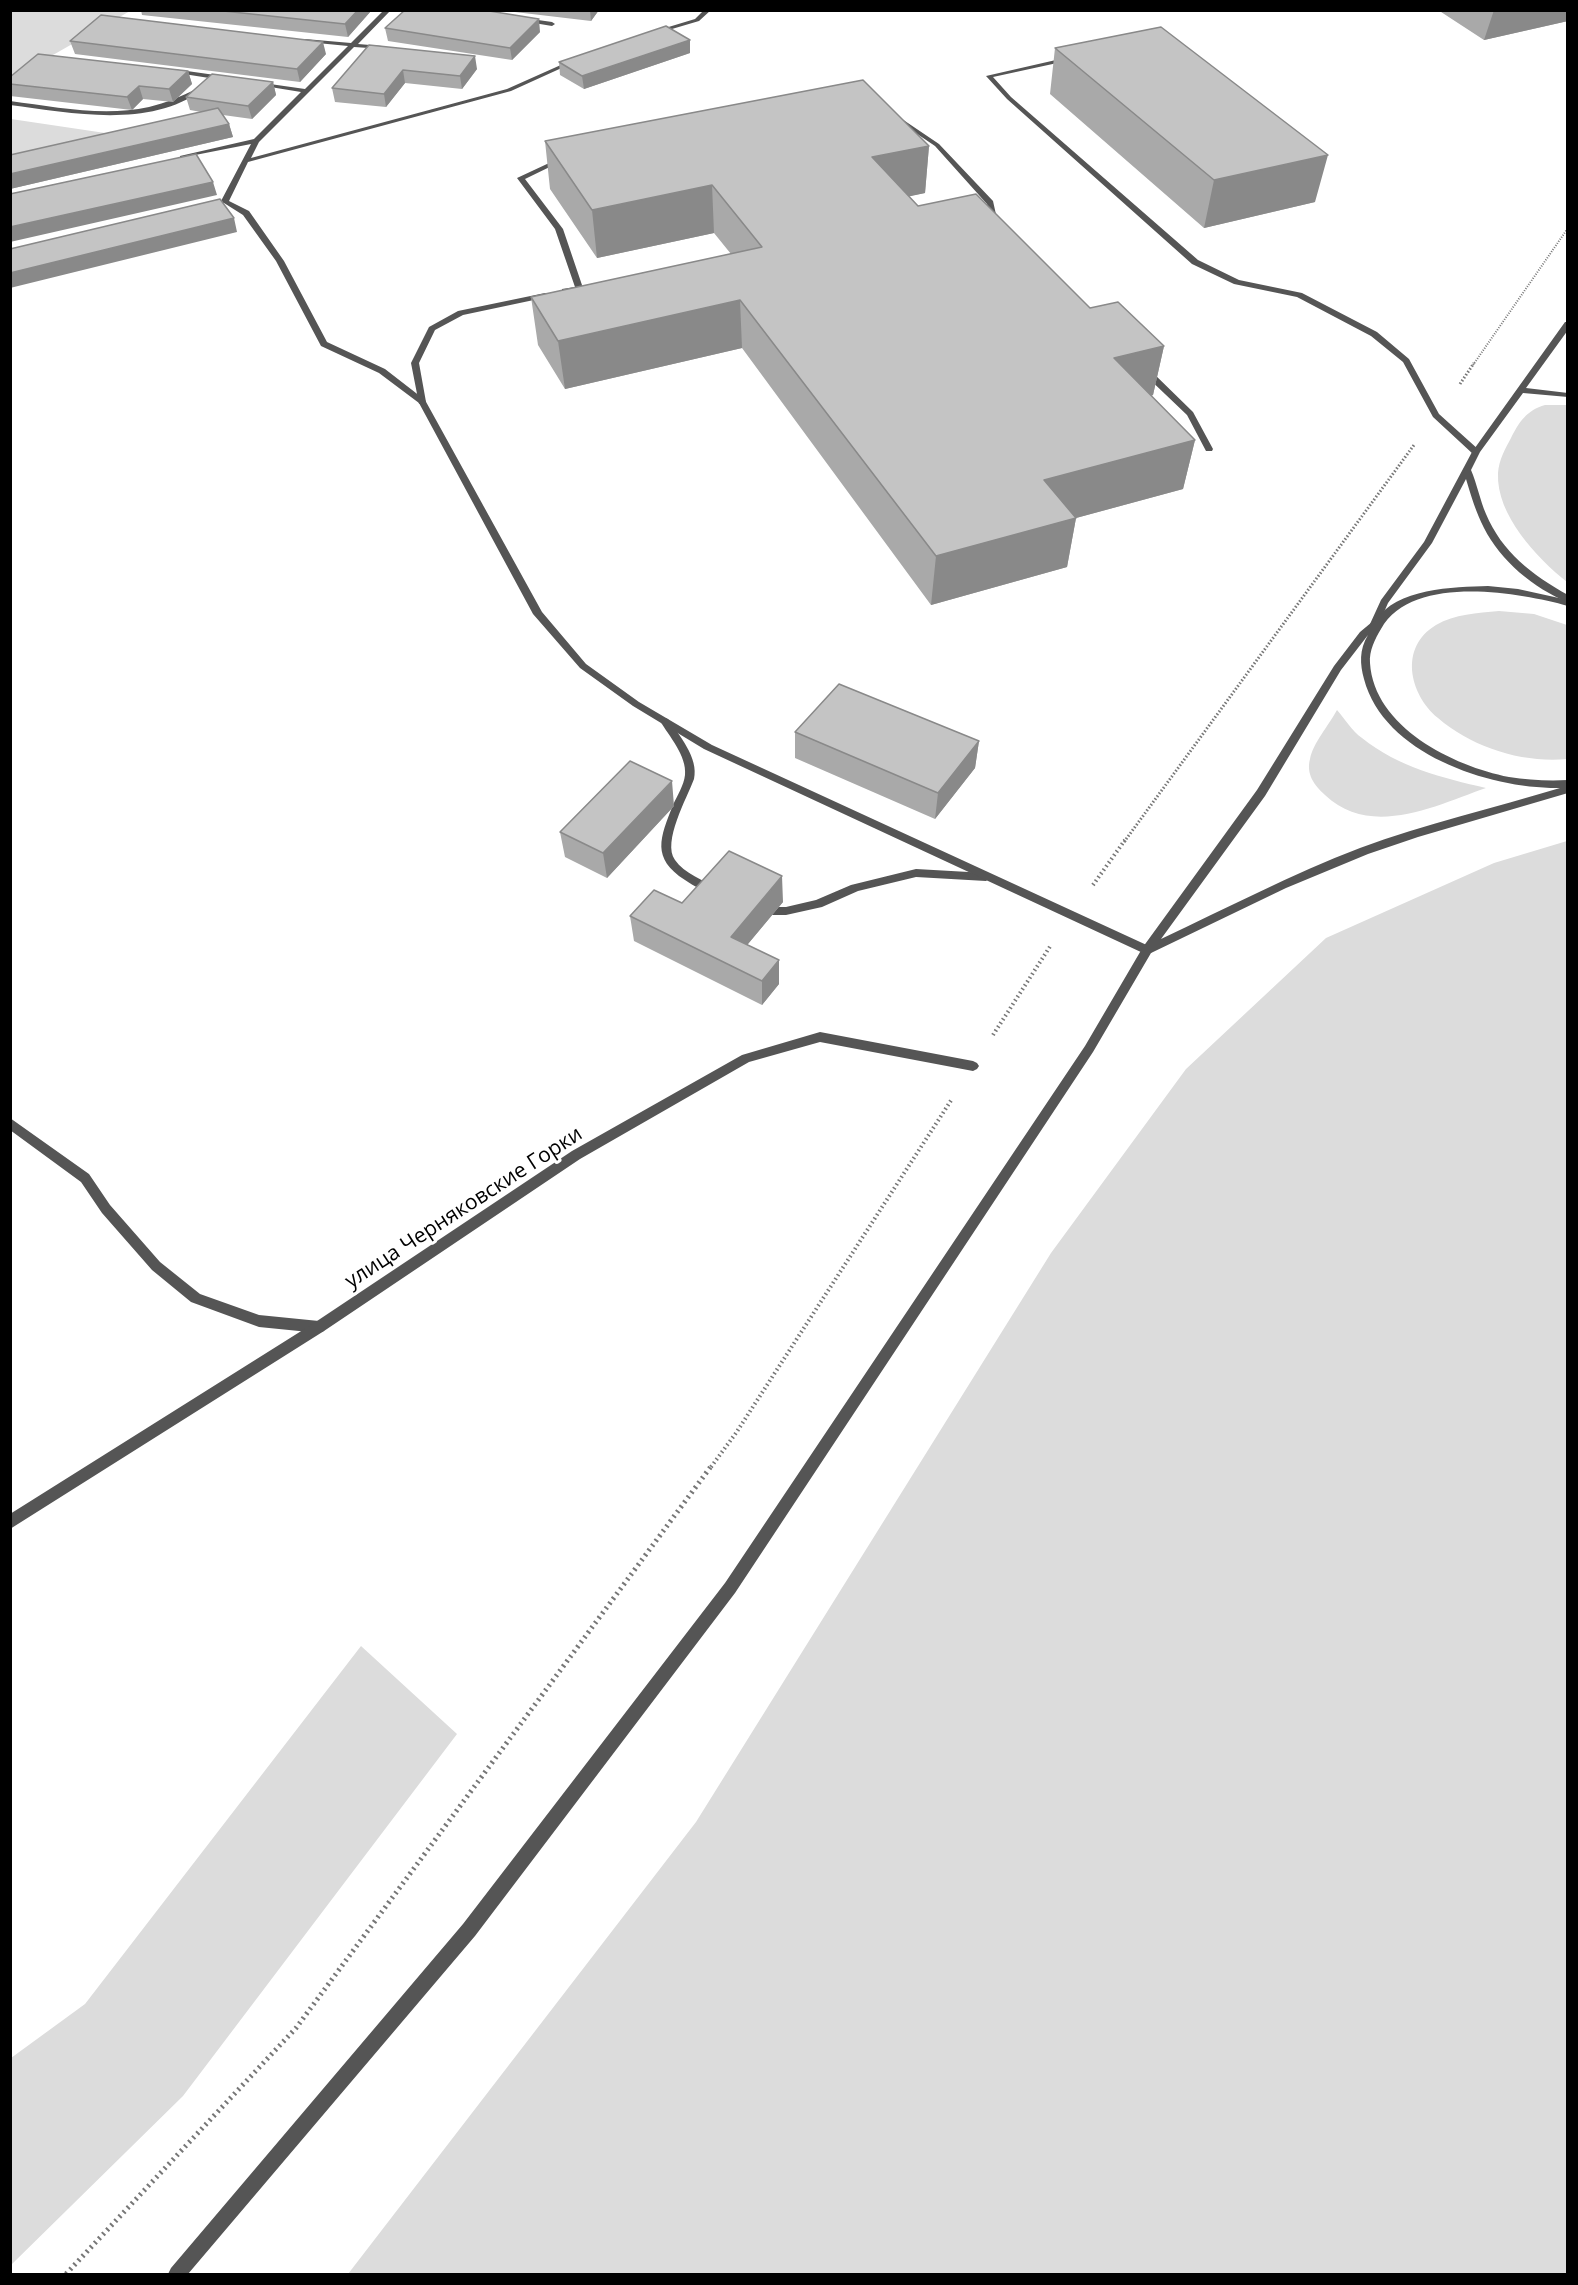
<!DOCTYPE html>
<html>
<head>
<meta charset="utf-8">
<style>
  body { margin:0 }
  #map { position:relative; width:1578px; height:2285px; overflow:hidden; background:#fff; font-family:"Open Sans",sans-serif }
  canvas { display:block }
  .frame { position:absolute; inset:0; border:12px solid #000; pointer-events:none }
</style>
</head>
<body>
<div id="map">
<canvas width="1578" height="2285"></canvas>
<div class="frame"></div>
</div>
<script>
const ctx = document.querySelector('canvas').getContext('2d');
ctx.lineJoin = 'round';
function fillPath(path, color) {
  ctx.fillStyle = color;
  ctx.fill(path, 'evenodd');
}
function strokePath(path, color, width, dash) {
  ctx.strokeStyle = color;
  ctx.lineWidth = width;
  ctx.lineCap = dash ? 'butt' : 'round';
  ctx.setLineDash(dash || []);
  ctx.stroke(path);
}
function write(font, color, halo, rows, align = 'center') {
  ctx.font = font + ' "Open Sans",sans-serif';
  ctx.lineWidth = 6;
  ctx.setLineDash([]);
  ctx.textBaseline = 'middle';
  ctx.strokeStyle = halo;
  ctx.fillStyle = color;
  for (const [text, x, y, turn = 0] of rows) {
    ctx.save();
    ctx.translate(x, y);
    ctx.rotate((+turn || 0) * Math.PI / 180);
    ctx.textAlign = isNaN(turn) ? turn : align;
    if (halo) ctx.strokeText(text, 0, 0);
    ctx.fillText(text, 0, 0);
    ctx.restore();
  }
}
fillPath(new Path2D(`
  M11 11H130L11 79Z
  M11 119 132 137 11 166Z
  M1545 405H1567V582C1537 558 1496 515 1498 473 1499 460 1505 449 1511 438 1519 422 1527 410 1545 405Z
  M1499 611 1534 614 1567 625V759C1522 763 1473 748 1438 718 1409 694 1399 647 1436 625 1455 614 1477 613 1499 611Z
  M1337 710C1345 719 1352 731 1362 738 1398 767 1443 778 1486 788 1437 805 1371 839 1325 795 1314 785 1306 774 1310 759 1313 743 1329 725 1337 710Z
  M1567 841V2274H348L696 1822 1051 1253 1186 1069 1326 938 1494 863Z
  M361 1646 457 1734 183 2096 11 2265V2058L85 2004Z`), '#dcdcdc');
strokePath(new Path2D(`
  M1473 365 1568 228`), '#777', 2, [1, 1.5]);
strokePath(new Path2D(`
  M1460 384 1474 363
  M1124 842 1414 445`), '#777', 3, [1.5, 2]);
strokePath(new Path2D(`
  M1093 885 1125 840
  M993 1035 1051 945
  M711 1467 736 1433 952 1099`), '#777', 4, [1.5, 3]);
strokePath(new Path2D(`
  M66 2274 296 2028 712 1465`), '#777', 5, [2, 4]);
fillPath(new Path2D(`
  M384 10H391L358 44 382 46 384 47V49L354 47 259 142 251 158 507 89 572 60 577 61 511 91 248 162 229 201 225 203 221 201 251 144 180 158V156L254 139 301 92 258 85 255 83 256 82 305 89 348 46 307 42 305 41V39L351 43Z
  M704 10H711L699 21 655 34 652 32 695 19Z
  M524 18 552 22 555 24 552 26 522 21Z
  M1069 57 1071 58V60L993 77 1011 97 1198 260 1239 280 1302 293 1377 332 1409 359 1439 414 1479 450V454H1473L1433 417 1403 362 1371 336 1297 297 1234 284 1192 264 1007 99 986 76Z
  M173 69 222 76 225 78 222 80 171 72V70Z
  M197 89 202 90C149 129 71 113 10 105V101C56 107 103 117 149 107 166 103 181 96 197 89Z
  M895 117H899L939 144 993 201 999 228 992 226 987 204 935 146 895 119Z
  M562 157 565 159 564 160 525 179 563 229 583 288 565 293H562V289L575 287 555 229 517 178Z
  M545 293H548V297L463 315 435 330 419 363 426 402 419 404 411 363 429 327 458 311Z
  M1143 369H1149L1193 412 1213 449 1212 451H1206L1187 415 1143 373Z
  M665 718 668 719C679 735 699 758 694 779 687 798 662 842 675 860 684 873 704 881 718 888L719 891 718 894 714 895C704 892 694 886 685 880 651 858 660 838 673 805 677 796 684 785 685 775 687 756 669 736 660 721Z
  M916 869 986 873 991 877 986 881 916 877 858 891 822 907 786 915H759L754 911 759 907H786L816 900 851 885Z
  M10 1118 89 1174 110 1205 160 1262 200 1294 259 1315 319 1321 324 1323 325 1327 324 1331 319 1333 259 1327 191 1302 152 1270 102 1213 81 1182 10 1130Z`), '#555');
fillPath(new Path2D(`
  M225 199 249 211 284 261 327 342 385 369 425 400 542 612 586 664 639 702 712 745 1151 947 1153 950 1151 953H1143L704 749 633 706 580 668 533 614 419 403 379 373 321 346 276 261 243 215 224 203 207 207 203 205Z
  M1565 322H1568V330L1526 388 1568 393V397L1523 393 1480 452 1471 470C1477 484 1480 500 1486 514 1502 552 1532 575 1568 595V602C1534 589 1500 560 1484 528 1476 512 1471 496 1466 479L1432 543 1388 603 1378 626H1372L1370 624 1381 600 1424 542 1472 452Z
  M820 1032 973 1061 977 1063 979 1066 977 1069 973 1071 820 1042 749 1062 580 1159 324 1331 10 1529V1514L314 1323 572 1151 742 1055Z`), '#555');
fillPath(new Path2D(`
  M1488 586 1518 589 1568 600V606C1517 592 1412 574 1381 629 1375 639 1369 651 1370 663 1374 727 1453 766 1509 777 1528 780 1548 781 1568 780V793L1418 837 1368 854 1286 888 1151 953 1093 1052 735 1593 475 1936 188 2274H168L171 2268 463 1924 725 1583 1085 1046 1143 947 1257 790 1334 666 1360 632 1372 622 1376 621C1395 588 1454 587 1488 586ZM1368 635C1359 650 1360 664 1364 679 1384 755 1491 789 1560 788 1494 808 1425 824 1360 848 1292 874 1227 908 1161 939L1265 796 1341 670Z`), '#555');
fillPath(new Path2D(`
  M141 10H371V11L348 37 142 15Z
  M498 10H599L591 21Z
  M1438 10H1568V21L1484 40Z
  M385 28 540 32 512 60 388 41Z
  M70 41 326 54 300 82 75 54Z
  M369 45 477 69 462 89 405 83 386 107 335 102 332 88Z
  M1055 48 1315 202 1204 228 1050 94Z
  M690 53 584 89 560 75 559 62Z
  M188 71 192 84 173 102 143 99 132 110 10 96V77Z
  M273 82 276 95 252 119 223 115 229 124 233 137 10 189V155L201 112 190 110 186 97Z
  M545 141 929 146 925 193 909 196 918 206 1090 308 1164 346 1153 395 1151 396 1195 440 1183 489 1076 518 1067 567 931 605 742 348 565 389 538 345 531 297 731 254 714 233 597 258 550 189Z
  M795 732 979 741 975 768 935 819 795 758Z
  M674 806 607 878 565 857 560 832Z
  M783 902 747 945 779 984 762 1005 634 941 630 916 682 903Z`), '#a9a9a9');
fillPath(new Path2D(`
  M358 10H371V11L348 37 345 24Z
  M590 10H599L591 21Z
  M1494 10H1568V21L1484 40Z
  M539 19 540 32 512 60 510 48Z
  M690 40V53L584 89 582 76Z
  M323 42 326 54 300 82 297 69Z
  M475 56 477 69 462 89 460 76Z
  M403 70 405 83 386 107 384 94Z
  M188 71 192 84 173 102 169 89Z
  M273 82 276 95 252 119 248 106Z
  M139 86 143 99 132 110 127 97Z
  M229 124 233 137 10 189V174Z
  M929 146 925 193 870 205 872 157Z
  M1328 155 1315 202 1204 228 1214 180Z
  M213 182 217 195 10 242V227Z
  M712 185 714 233 597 258 592 210Z
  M234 218 237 232 10 288V273Z
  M740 300 742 348 565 389 558 341Z
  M1164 346 1153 395 1105 407 1114 358Z
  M1195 440 1183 489 1076 518 1067 567 931 605 936 556 1044 480Z
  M979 741 975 768 935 819 938 793Z
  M672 781 674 806 607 878 603 853Z
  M782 876 783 902 733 962 731 937Z
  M779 960V984L762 1005V981Z`), '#898989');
const building = new Path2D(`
  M214 10H358L345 24Z
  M405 10H483L539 19 510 48 385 28Z
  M101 15 323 42 297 69 70 41Z
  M666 26 690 40 582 76 559 62Z
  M1161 27 1328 155 1214 180 1055 48Z
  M369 45 475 56 460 76 403 70 384 94 332 88Z
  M38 54 188 71 169 89 139 86 127 97 10 84V77Z
  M212 74 273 82 248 106 186 97Z
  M863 80 929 146 872 157 918 206 976 194 1090 308 1118 302 1164 346 1114 358 1195 440 1044 480 1076 518 936 556 740 300 558 341 531 297 762 247 712 185 592 210 545 141Z
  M218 108 229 124 10 174V155Z
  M196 154 213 182 10 227V194Z
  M220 199 234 218 10 273V249Z
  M839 684 979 741 938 793 795 732Z
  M630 761 672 781 603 853 560 832Z
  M729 851 782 876 731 937 779 960 762 981 630 916 654 890 682 903Z`);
fillPath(building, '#c4c4c4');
strokePath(building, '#898989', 1.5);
write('21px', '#000', '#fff', [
  ["улица Черняковские Горки",464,1208,-33]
]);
</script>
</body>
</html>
